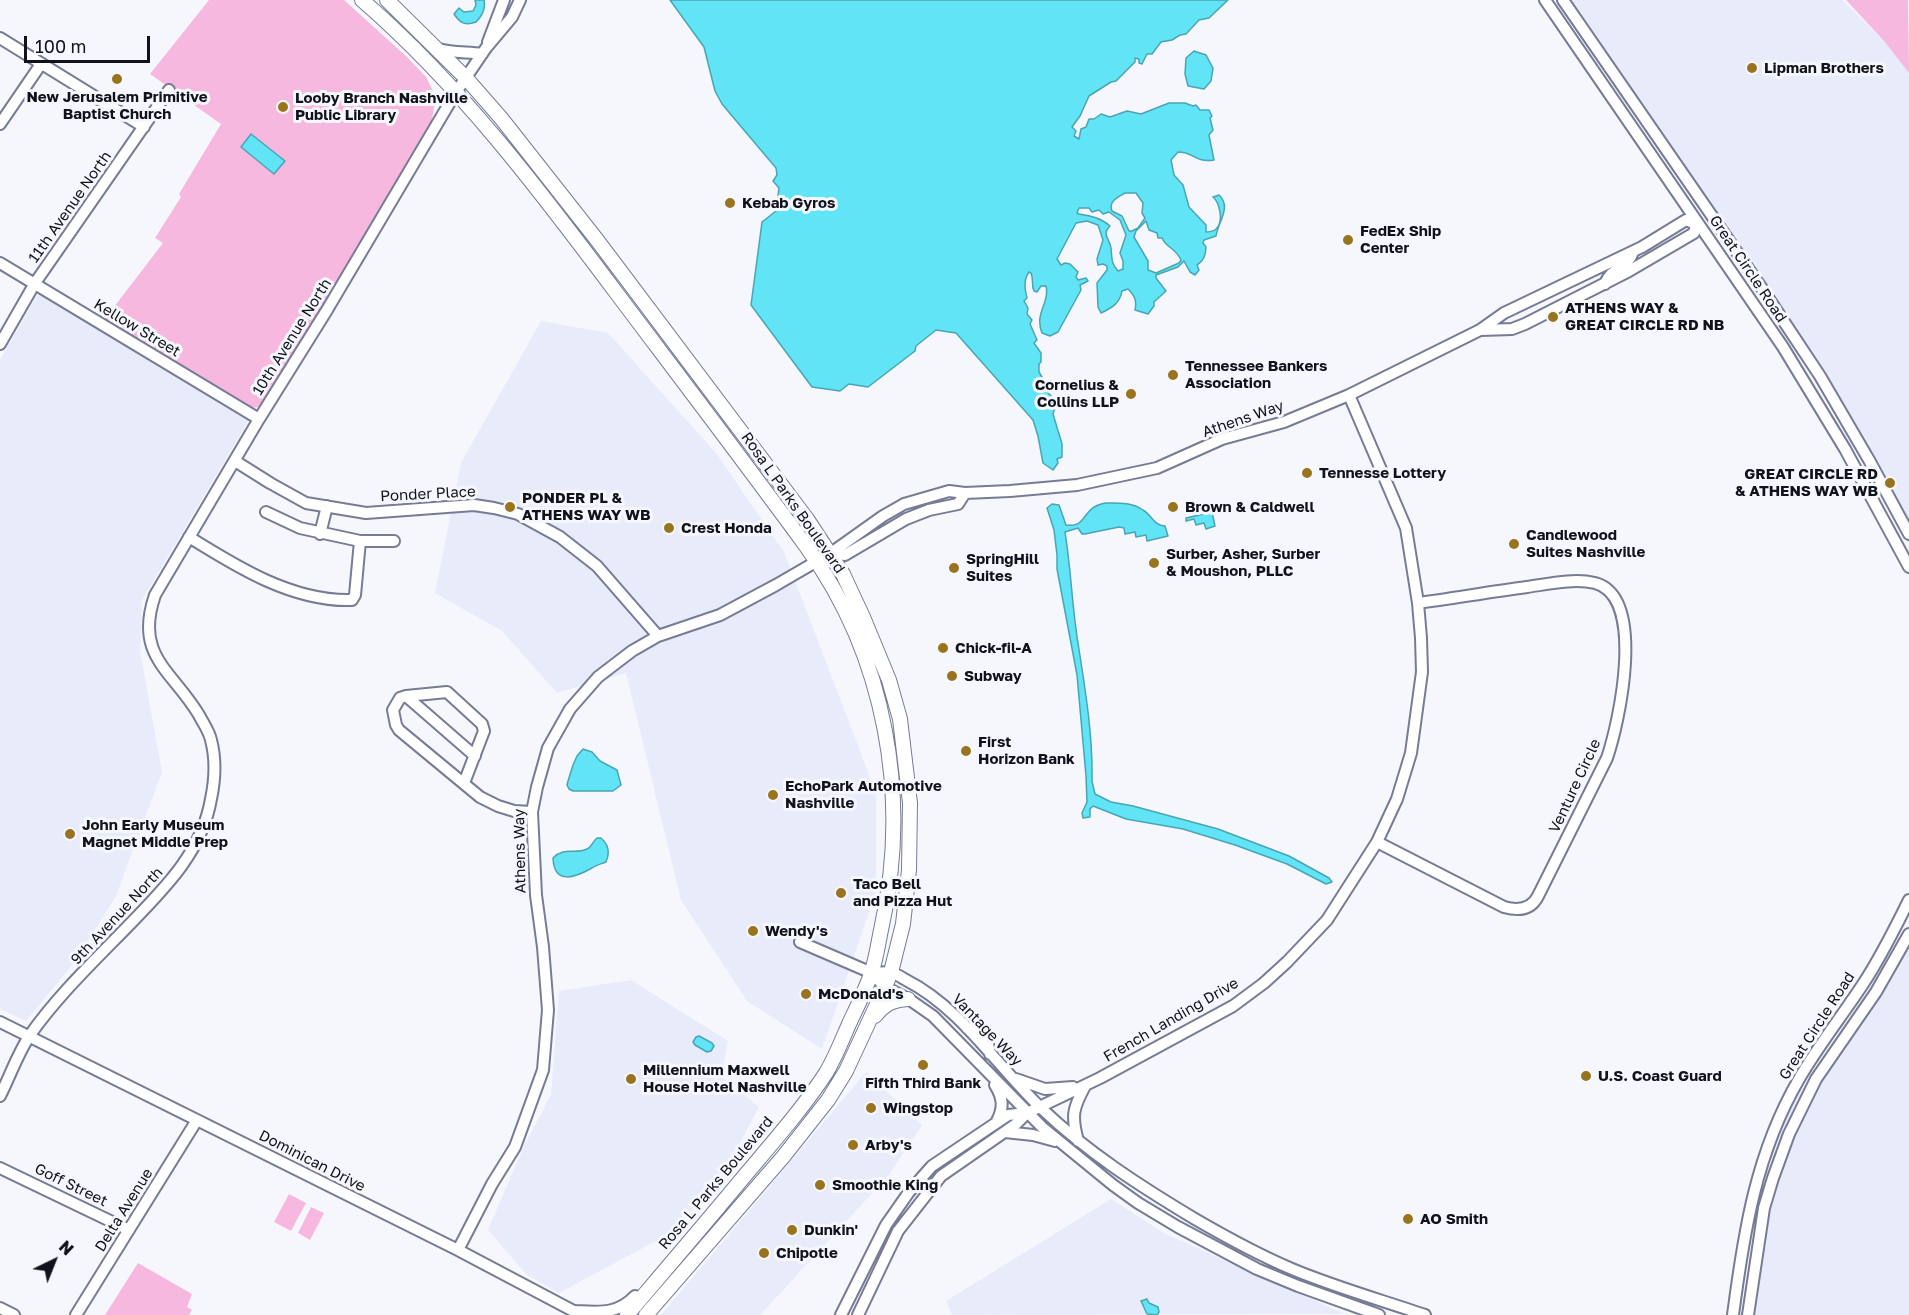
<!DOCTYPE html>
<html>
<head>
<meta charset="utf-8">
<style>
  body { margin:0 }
  #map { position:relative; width:1909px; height:1315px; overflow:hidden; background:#f6f7fd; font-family:"Golos Text",sans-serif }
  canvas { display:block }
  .north { position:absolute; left:24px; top:1231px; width:60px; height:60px; -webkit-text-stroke:4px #f6f7fd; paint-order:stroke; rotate:43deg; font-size:16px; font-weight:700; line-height:24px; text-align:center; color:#10131c }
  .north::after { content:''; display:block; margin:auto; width:21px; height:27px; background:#10131c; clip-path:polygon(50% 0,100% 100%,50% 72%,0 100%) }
  .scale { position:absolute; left:24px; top:36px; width:126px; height:27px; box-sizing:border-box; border:3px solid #10131c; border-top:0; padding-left:8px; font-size:18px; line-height:21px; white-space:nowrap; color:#10131c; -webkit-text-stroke:4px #f6f7fd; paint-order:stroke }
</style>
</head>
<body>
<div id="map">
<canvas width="1909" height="1315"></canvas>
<div class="north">N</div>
<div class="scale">100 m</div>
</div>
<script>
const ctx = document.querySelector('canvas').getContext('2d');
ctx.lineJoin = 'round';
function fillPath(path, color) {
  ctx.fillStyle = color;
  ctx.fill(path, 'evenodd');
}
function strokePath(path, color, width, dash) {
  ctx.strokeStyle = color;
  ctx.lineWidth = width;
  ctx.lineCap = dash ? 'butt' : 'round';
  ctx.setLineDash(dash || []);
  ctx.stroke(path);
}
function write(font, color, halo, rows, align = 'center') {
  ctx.font = font + ' "Golos Text",sans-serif';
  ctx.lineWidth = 6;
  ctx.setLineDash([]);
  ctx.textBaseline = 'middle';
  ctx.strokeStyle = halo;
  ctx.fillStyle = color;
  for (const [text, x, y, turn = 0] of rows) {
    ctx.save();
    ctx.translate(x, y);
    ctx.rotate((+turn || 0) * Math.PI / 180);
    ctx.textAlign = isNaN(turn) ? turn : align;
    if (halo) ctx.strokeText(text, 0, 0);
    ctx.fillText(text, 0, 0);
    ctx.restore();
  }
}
fillPath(new Path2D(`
  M1569 0H1843L1884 41 1909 73V526L1890 488Z
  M38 294 249 420 142 600 140 651 162 772 116 896 74 963 26 1021 0 1009V360Z
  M541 321 608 333 716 453 784 552 876 793V892L822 1049 747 1001 681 900 626 673 557 693 502 631 435 593 461 463Z
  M1909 927V1315H1754L1775 1129Z
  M631 980 728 1041 721 1076 759 1107 720 1181 667 1235 559 1293 526 1274 488 1230 524 1146 551 1095 559 991Z
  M866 1072 922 1125 888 1176 760 1315H661Z
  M1111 1199 1164 1233 1345 1314 952 1315 946 1301Z`), '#e7ebfa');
fillPath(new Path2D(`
  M209 0H344L407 57 426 77 434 93 435 102 431 125 364 242 261 407 250 408 104 320 163 243 155 238 181 197 179 194 221 124 150 74Z
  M1846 0H1908L1909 73 1884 41Z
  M289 1194 306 1203 291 1231 274 1222Z
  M311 1207 324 1213 310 1240 298 1233Z
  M138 1263 192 1294 187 1307 192 1310 189 1315H105Z`), '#f6b8de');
const water = new Path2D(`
  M475 0H484C486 9 482 16 476 22 465 26 460 23 454 14L459 8 464 12 473 11 476 5Z
  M670 0H1228L1209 18 1199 20 1186 34 1180 35 1172 40 1161 42 1152 54H1147L1142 64 1139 63V59L1135 58V62L1116 81 1111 82 1089 96 1080 116 1072 127 1076 131 1074 136 1079 139 1081 129 1086 127 1089 119H1094L1101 114 1110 117 1127 111 1141 114 1169 103H1185L1193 106 1196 105 1200 110H1209L1212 116 1210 118 1213 130 1209 135 1214 160C1194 163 1195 152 1178 152L1171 160 1174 175 1183 185 1189 207 1206 225V232C1208 232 1214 231 1215 230 1225 222 1219 202 1213 197L1219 195C1232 207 1218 222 1216 236L1204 240 1203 243 1206 247C1206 255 1204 261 1197 265L1199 270 1195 275 1190 272 1184 261 1178 267 1156 275V278L1166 291 1154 302V306L1148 314 1135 310C1137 301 1135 296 1128 289L1122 291C1120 303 1112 308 1101 313L1098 307 1097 283 1107 270V266L1103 264 1098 265 1097 259 1103 240 1098 225 1087 221 1076 223 1057 259 1061 265 1065 263 1070 264 1078 272 1076 277 1078 280 1086 278 1088 281 1080 285 1081 290 1058 332 1050 336 1042 333C1034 313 1050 303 1046 286H1041L1037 292 1034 291C1031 285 1034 280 1031 273L1029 272C1023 280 1025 290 1027 298L1024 301 1028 308 1027 314 1032 320 1030 324 1037 340 1034 343 1041 353V362L1039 364V372L1042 377 1043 387 1052 397 1055 408 1053 414 1062 444V457L1057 459 1058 463 1053 470 1043 463 1038 436 1033 420 956 333 936 330 916 346 915 351 868 387 849 384 840 391 812 387 751 305 762 222 776 211 779 188 773 181 777 175 776 168 722 104 715 91 704 47ZM1125 193H1136L1143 203 1142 213 1145 218 1138 228 1132 231H1129L1122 216 1112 211C1108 201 1118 197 1125 193ZM1079 208H1089L1092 212 1099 210 1103 214 1109 212 1120 220 1126 235 1120 253 1123 261V269L1118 271C1111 264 1112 258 1111 248 1110 239 1101 235 1110 226 1101 218 1091 216 1079 214L1077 213ZM1146 221 1149 230 1157 233 1158 238H1162C1166 248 1175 247 1181 260L1179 263 1156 273 1148 270V261L1134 237 1136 231Z
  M1194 51 1206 55 1213 68 1211 81 1204 89 1188 86 1185 74 1186 58Z
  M251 134 285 161 274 174 241 147Z
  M1106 503C1118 503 1132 502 1143 510 1152 515 1153 525 1165 526L1168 536 1147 541 1146 535 1136 537 1135 532 1125 534 1124 528 1119 527 1085 534H1082L1078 528 1065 532C1071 569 1072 606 1078 643 1085 688 1093 735 1092 781L1095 794 1111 802 1133 806 1218 829 1289 856 1329 878 1332 882 1326 884 1287 864 1235 845 1183 829 1126 819 1093 806 1090 809V817L1083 818 1082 813 1087 802 1086 776 1077 675 1057 569V555L1054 530 1047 508 1052 504 1059 505 1066 525C1089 528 1080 507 1106 503Z
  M1212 512 1215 526 1206 529 1204 523 1196 525 1194 519 1186 521V518Z
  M583 749 592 752 600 761 617 770 621 785 613 791H573L569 789 567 785 568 781 573 765 577 756Z
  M597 838H601C609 845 610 853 606 862 601 864 596 865 592 868 576 877 554 886 553 858 565 846 574 855 587 849 592 847 592 842 597 838Z
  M699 1036 712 1043 714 1046 711 1051 707 1052 695 1045 693 1042 696 1037Z
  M1147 1299 1149 1303 1158 1307 1159 1312 1157 1315 1147 1314 1141 1301Z`);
fillPath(water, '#61e4f5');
strokePath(water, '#49a5b4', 1.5);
const minor = new Path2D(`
  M1545 0 1783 347 1845 449 1909 567
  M1563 0 1763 290 1820 376 1869 460 1909 534
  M0 38 144 127
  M488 42 504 0
  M438 49C453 53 467 52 482 54
  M0 124 41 64
  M0 263 259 419
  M1605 284C1610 268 1628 268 1633 252
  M1481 330 1512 329 1525 324 1629 271 1694 233 1696 224
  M0 344 35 283 169 90
  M235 461 270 483 306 503 366 513 474 505 494 508 518 514 560 537 597 566 658 636
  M266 512 300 528 360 541
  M320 534 327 506
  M189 537C237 567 293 602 352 600L355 595 360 541H394
  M831 553 845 555 906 519 929 510 958 504 965 493
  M406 696 475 756
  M464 783 484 731 482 724 447 692 406 696 400 698 393 710 396 725 399 730 480 797 498 806 514 811 532 812
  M1377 842 1504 907C1518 911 1531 910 1538 896L1607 758C1619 723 1647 597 1595 583 1574 578 1548 584 1527 587 1490 592 1454 598 1418 603
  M800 942 872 973 885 987 910 1000 933 1016 1042 1127 1113 1185 1138 1203 1178 1227 1257 1269 1298 1286 1379 1315
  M872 973C877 973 884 972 890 972 895 973 901 977 906 980 961 1008 996 1065 1041 1108 1087 1152 1140 1186 1195 1219 1226 1237 1259 1255 1292 1269 1335 1287 1381 1300 1425 1315
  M0 1022 458 1250 581 1315
  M967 1028C985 1032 987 1034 990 1054
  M1016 1079 1045 1089 1073 1087
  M995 1085C1003 1098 1004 1107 997 1121
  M0 1096C10 1076 18 1053 30 1035 58 995 97 958 131 923 166 887 202 851 211 799 215 780 216 759 211 740 209 731 203 723 199 715 172 670 134 656 155 595L259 419 327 310 456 92 486 48 512 17 520 0
  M1005 1132 1033 1135 1055 1141
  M1078 1141C1071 1116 1073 1108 1085 1086
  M0 1168 129 1230
  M458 1250 492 1184 515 1147 543 1070 548 1010 543 947 536 895 532 812 537 787 548 748 570 709 598 677 632 651 658 636 720 615 776 585 831 553 883 516 904 504 949 491 965 493 1010 491 1077 485 1157 468 1222 439 1284 422 1349 395 1480 330 1504 313 1642 247 1686 220 1696 224
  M0 1308 14 1315
  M575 1311C599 1312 617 1315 635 1296
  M76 1315 197 1120
  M841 1315 886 1225 909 1192 932 1166 1008 1115 1027 1113 1100 1078 1233 1006 1264 983 1287 962 1327 920 1377 842 1397 799 1411 753 1422 672 1421 638 1418 603 1406 528 1349 395
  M858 1315 898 1231 941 1176 1016 1124 1027 1113
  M1733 1315C1744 1231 1756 1153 1799 1079 1818 1046 1842 1016 1863 984 1881 957 1895 928 1909 900
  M1748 1315 1764 1208 1773 1178 1789 1134 1816 1079 1876 992 1909 934`);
const major = new Path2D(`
  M362 0C460 85 538 188 615 291 679 376 743 460 806 546 886 656 911 798 881 930 878 944 876 960 871 974 865 991 857 1007 849 1024 842 1040 835 1058 826 1073 803 1108 774 1141 747 1173 708 1220 667 1268 627 1315
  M387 0 466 78 501 118 597 240 807 519 843 574 863 617 889 680 900 719 910 803 909 870 903 924 891 972 885 987 846 1071 828 1100 783 1157 646 1315
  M875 1016C885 1004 892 1000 908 999`);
strokePath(minor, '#767c96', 14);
strokePath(major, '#767c96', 16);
strokePath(minor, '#fff', 10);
strokePath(major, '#fff', 14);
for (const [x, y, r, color] of [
  [1752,68,6,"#99741e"],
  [117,79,6,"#99741e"],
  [283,107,6,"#99741e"],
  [730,203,6,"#99741e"],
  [1348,240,6,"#99741e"],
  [1553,317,6,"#99741e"],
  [1173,375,6,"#99741e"],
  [1131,394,6,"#99741e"],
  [1307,473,6,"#99741e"],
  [1890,483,6,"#99741e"],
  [510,507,6,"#99741e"],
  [1173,507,6,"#99741e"],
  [669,528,6,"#99741e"],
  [1514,544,6,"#99741e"],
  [1154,563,6,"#99741e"],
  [954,568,6,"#99741e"],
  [943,648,6,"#99741e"],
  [952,676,6,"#99741e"],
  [966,751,6,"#99741e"],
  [773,795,6,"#99741e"],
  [70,834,6,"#99741e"],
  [841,893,6,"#99741e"],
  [753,931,6,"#99741e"],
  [806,994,6,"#99741e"],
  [923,1065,6,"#99741e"],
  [1586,1076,6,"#99741e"],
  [631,1079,6,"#99741e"],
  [871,1108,6,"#99741e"],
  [853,1145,6,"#99741e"],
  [820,1185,6,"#99741e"],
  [1408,1219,6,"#99741e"],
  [792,1230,6,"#99741e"],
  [764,1253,6,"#99741e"]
]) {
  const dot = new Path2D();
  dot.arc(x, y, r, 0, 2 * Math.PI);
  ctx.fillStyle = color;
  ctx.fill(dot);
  strokePath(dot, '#f6f7fd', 2);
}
write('bold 15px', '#10131c', '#f6f7fd', [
  ["Lipman Brothers",1764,68],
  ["New Jerusalem Primitive",117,97,"center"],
  ["Baptist Church",117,114,"center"],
  ["Looby Branch Nashville",295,98],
  ["Public Library",295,115],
  ["Kebab Gyros",742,203],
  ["FedEx Ship",1360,231],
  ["Center",1360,248],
  ["ATHENS WAY &",1565,308],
  ["GREAT CIRCLE RD NB",1565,325],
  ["Tennessee Bankers",1185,366],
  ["Association",1185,383],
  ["Cornelius &",1119,385,"right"],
  ["Collins LLP",1119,402,"right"],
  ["Tennesse Lottery",1319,473],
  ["GREAT CIRCLE RD",1878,474,"right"],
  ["& ATHENS WAY WB",1878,491,"right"],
  ["PONDER PL &",522,498],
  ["ATHENS WAY WB",522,515],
  ["Brown & Caldwell",1185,507],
  ["Crest Honda",681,528],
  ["Candlewood",1526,535],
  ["Suites Nashville",1526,552],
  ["Surber, Asher, Surber",1166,554],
  ["& Moushon, PLLC",1166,571],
  ["SpringHill",966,559],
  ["Suites",966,576],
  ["Chick-fil-A",955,648],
  ["Subway",964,676],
  ["First",978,742],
  ["Horizon Bank",978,759],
  ["EchoPark Automotive",785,786],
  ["Nashville",785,803],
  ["John Early Museum",82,825],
  ["Magnet Middle Prep",82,842],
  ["Taco Bell",853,884],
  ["and Pizza Hut",853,901],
  ["Wendy's",765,931],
  ["McDonald's",818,994],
  ["Millennium Maxwell",643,1070],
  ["House Hotel Nashville",643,1087],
  ["U.S. Coast Guard",1598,1076],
  ["Fifth Third Bank",923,1083,"center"],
  ["Wingstop",883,1108],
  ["Arby's",865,1145],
  ["Smoothie King",832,1185],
  ["AO Smith",1420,1219],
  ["Dunkin'",804,1230],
  ["Chipotle",776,1253]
], 'left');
write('15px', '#10131c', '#f6f7fd', [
  ["11th Avenue North",70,207,-55],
  ["Great Circle Road",1748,269,56],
  ["Kellow Street",137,328,31],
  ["10th Avenue North",292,337,-58],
  ["Athens Way",1243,419,-19],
  ["Ponder Place",428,494,-3],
  ["Rosa L Parks Boulevard",793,503,55],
  ["Venture Circle",1575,786,-65],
  ["Athens Way",520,851,-91],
  ["9th Avenue North",117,916,-47],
  ["French Landing Drive",1171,1020,-30],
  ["Great Circle Road",1817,1026,-57],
  ["Vantage Way",987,1030,46],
  ["Dominican Drive",312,1161,27],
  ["Rosa L Parks Boulevard",716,1183,-50],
  ["Goff Street",71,1185,26],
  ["Delta Avenue",124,1210,-58]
]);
</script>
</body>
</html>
